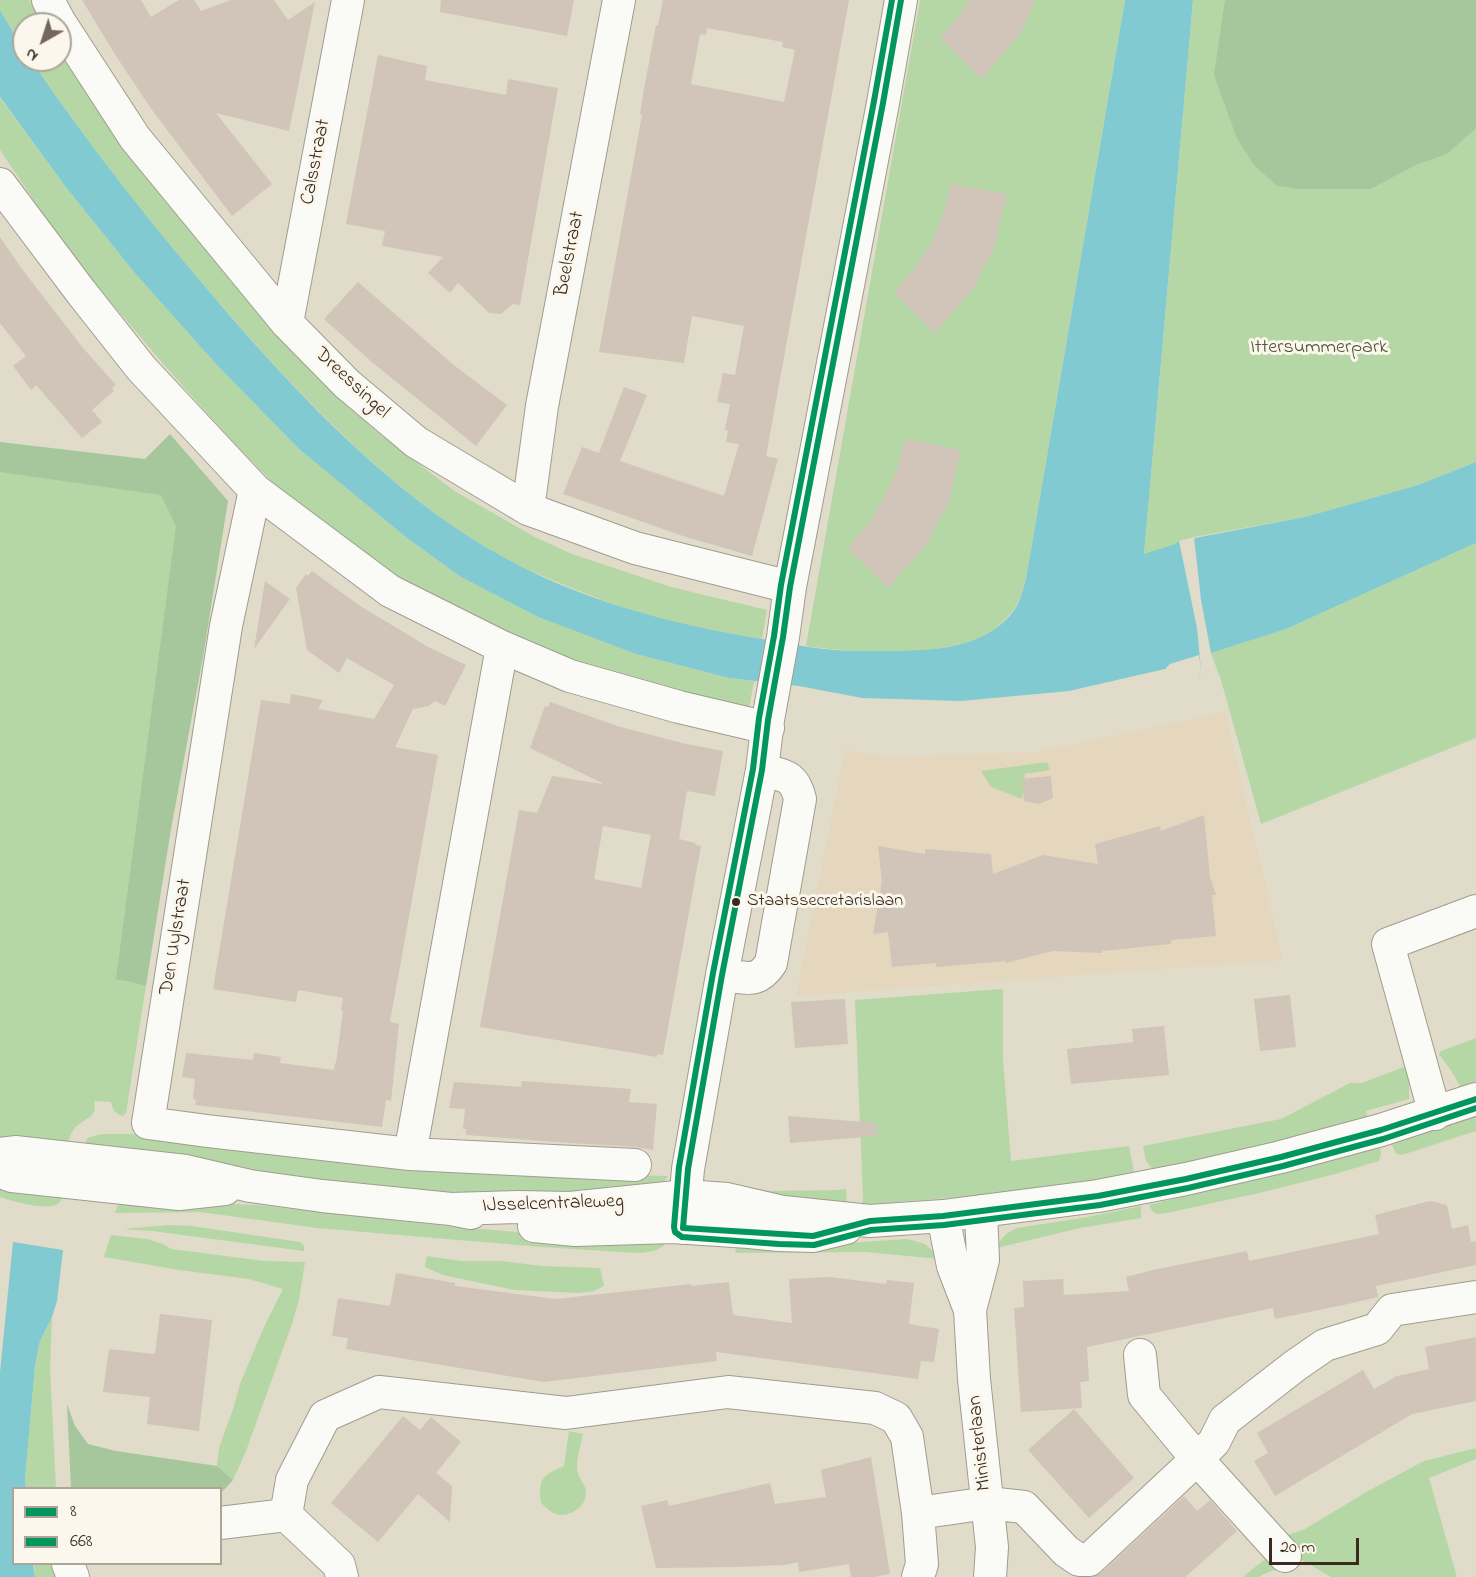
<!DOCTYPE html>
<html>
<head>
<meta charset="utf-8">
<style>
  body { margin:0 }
  #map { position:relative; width:1476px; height:1577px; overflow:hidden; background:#e0dcc9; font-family:"Indie Flower",sans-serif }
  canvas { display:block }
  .legend { position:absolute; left:12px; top:1487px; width:210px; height:78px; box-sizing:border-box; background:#fbf7ec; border:2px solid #aea59a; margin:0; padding:8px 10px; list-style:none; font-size:18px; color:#3b2a1e }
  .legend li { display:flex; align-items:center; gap:12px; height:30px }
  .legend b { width:30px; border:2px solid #aea59a }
  .north { position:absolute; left:12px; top:12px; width:60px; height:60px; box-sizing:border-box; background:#fbf7ec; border:2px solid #aea59a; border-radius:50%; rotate:219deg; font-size:16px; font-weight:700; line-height:24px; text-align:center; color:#3b2a1e }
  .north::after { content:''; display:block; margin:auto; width:21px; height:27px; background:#75685a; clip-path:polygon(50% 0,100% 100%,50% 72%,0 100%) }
  .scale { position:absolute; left:1269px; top:1538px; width:90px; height:27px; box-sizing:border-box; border:3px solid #3b2a1e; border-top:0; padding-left:8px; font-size:18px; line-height:21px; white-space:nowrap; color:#3b2a1e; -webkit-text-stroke:4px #fbf7ec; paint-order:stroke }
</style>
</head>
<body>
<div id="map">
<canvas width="1476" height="1577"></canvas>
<ul class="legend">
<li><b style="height:8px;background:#00965e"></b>8</li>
<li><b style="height:8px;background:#00965e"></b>668</li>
</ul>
<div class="north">N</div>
<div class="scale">20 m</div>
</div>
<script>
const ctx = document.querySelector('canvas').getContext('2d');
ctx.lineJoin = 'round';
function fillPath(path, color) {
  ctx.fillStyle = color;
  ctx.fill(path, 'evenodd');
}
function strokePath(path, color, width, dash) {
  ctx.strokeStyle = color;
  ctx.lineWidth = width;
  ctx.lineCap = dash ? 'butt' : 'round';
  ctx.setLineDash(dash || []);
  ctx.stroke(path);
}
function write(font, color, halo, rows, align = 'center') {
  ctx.font = font + ' "Indie Flower",sans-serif';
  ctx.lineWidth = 6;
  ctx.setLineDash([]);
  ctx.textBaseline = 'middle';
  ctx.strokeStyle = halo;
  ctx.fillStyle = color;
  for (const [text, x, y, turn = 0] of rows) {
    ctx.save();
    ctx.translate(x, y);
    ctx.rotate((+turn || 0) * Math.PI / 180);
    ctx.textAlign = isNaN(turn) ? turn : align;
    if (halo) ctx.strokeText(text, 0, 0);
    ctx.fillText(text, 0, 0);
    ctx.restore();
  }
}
fillPath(new Path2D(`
  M1225 712 1283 960 796 996 845 750 891 757 1038 752Z`), '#e5d6be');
fillPath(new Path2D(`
  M0 0H29L44 24H24V50L0 10Z
  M920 0H1125L1026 579C1023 589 1021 600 1014 609 1006 620 992 633 979 638 936 657 853 653 806 646Z
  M1193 0H1476V462L1418 485 1305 517 1194 537 1144 555Z
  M60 51 309 368 347 406 382 436 456 492 535 537 572 554 671 587 767 610 762 639C725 633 688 627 653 617 622 608 591 596 562 584 548 578 534 573 521 567 405 507 312 409 227 312 157 232 91 148 31 60H60Z
  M0 98 65 186 134 272 215 363 299 449 407 538 461 577 538 617 636 654 729 678 754 681 748 715 641 690 441 608 314 519 274 484 231 440 165 366 97 286 56 233 0 150Z
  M0 448 203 488 123 981 146 986 126 1113 123 1116C115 1113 113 1111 111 1102L94 1101C98 1119 85 1117 75 1128 71 1132 70 1137 68 1142L0 1143Z
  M1476 543V738L1261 824 1221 680 1211 653 1286 629Z
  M1047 762 1050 770 1025 774 1022 799 991 787 981 771Z
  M1003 989V1060L1011 1161 1129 1146 1134 1172 1081 1183 998 1194 862 1205 863 1199 855 1000Z
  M1476 1038V1084L1461 1088 1452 1072 1439 1054 1441 1051Z
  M1409 1065V1099L1366 1111 1368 1119 1264 1146 1154 1171 1146 1161 1143 1146 1281 1119 1350 1083H1362Z
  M1476 1114V1131L1402 1155 1396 1154 1391 1142Z
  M101 1134H146L532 1175 611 1181 631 1175 668 1176 660 1186 497 1198 324 1182 82 1147 88 1138Z
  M1380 1146 1381 1154 1379 1161 1335 1174 1259 1193 1167 1213 1158 1214 1153 1212 1149 1205 1206 1191Z
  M0 1180 63 1189C62 1194 63 1199 59 1203 49 1212 12 1201 0 1197Z
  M749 1187 770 1191 840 1190 846 1189 847 1206 747 1196Z
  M123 1200 259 1205 456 1227 555 1235 667 1241C660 1252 650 1252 637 1253L541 1247 317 1228 200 1212 115 1213 117 1207Z
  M1141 1206V1218L1080 1228 997 1248C1001 1237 1006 1233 1017 1228L1082 1218Z
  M168 1225 192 1226 300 1242 304 1246V1251L152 1231 123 1229Z
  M111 1235 148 1239 163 1244 171 1249 195 1252 264 1261 305 1262 299 1300 291 1327 246 1451 233 1480 217 1466 219 1448 234 1406 240 1384 263 1329 283 1289 249 1279 179 1270 104 1257Z
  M908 1239 925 1244 939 1256V1259L866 1252 735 1253 738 1240 815 1245Z
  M427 1256 461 1261H501L542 1266 600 1268 604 1286 594 1291 579 1293 514 1290 443 1275 425 1267Z
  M52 1317 50 1369 56 1488H26L25 1479 35 1367 40 1341Z
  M569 1431 583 1434C581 1446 574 1464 579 1476 581 1481 586 1486 586 1493 586 1507 569 1518 556 1514 550 1512 546 1507 541 1503 538 1479 542 1475 564 1466Z
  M1476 1448V1459L1429 1478 1457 1577H1331L1286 1551 1276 1539 1305 1529 1368 1491 1424 1461Z
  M1270 1555 1280 1567 1262 1575 1260 1577H1243Z
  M34 1564H57L60 1577H35Z`), '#b5d7a6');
fillPath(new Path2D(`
  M1225 0H1476V128L1447 154 1418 164 1370 189H1300L1277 186 1253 164 1236 136 1214 75Z
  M170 434 228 501 203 657 171 829 146 986 116 979 176 526 161 495 0 472V442L145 459Z
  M67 1404 75 1426 88 1444 116 1451 217 1466 233 1480 221 1493 220 1488H71Z`), '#a5c79b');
fillPath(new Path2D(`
  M1125 0H1193L1144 554 1175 544 1179 541 1305 517 1418 485 1476 462V543L1286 629 1211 653 1221 680H1199L1201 670 1199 655 1170 664 1165 669 1069 691 961 701 862 698 799 686 729 678 636 654 538 617 461 577 407 538 299 449 215 363 134 272 65 186 0 97V10L24 50V60H31C90 147 156 230 225 310 298 394 376 477 471 538 559 595 665 624 768 640 787 643 806 647 824 649 843 651 863 651 881 651 928 651 985 651 1015 609 1021 600 1023 589 1026 579Z
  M13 1242 63 1250 57 1301 52 1317 40 1341 35 1366 25 1479 26 1488H14V1564H33L35 1577H0V1372Z`), '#82cad1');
fillPath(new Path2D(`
  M1194 537 1201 600 1211 653 1221 680H1199L1201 670 1197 628 1179 541Z`), '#e0dcc9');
fillPath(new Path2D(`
  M82 0H141L151 17 179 0H194L201 11 231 0H274L288 20 315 2 289 131 216 113 272 184 232 216 152 110 116 56Z
  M441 0H574L567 36 440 12Z
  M663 0H849L766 456 778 459 752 556 686 537 563 494 582 447 599 453 624 387 647 395 620 461 724 496 739 444 726 442 728 430H725L730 404 717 402 723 373 735 375 744 326 692 316 684 363 599 352 642 115 640 114 644 89 656 25H658ZM707 28 783 42 782 47 795 50 784 102 691 84 700 34 706 35Z
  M970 0H1035L1020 34 981 79 940 38 961 14Z
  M378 55 427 66 425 80 506 95 508 79 558 88 520 305 513 304 501 314 489 313 458 283 450 293 428 273 443 257 382 246 385 231 346 224Z
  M951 184 1007 194 993 252 982 270 974 288 935 333 894 293 914 269 931 243 943 215Z
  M0 237 22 269 83 348 116 385 112 388 114 391 92 410 102 422 82 438 36 385 31 390 13 366 26 356 0 323Z
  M358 282 455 366 507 405 476 446 373 363 324 319Z
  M905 439 961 450 948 505 936 525 927 544 888 588 848 548 868 524 884 498 897 470Z
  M312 571 360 606 405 633 428 647 466 665 445 706 435 701 429 706 413 709 395 747 438 755 390 1022 399 1024 391 1101 386 1100 382 1127 195 1105 196 1100 193 1099 195 1079 182 1077 186 1053 253 1060 254 1053 281 1057 280 1063 334 1070 335 1063H336L343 1011 341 1010 343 998 298 990 296 1002 213 989 261 700 290 704 291 694 323 700 318 709 374 719 394 685 347 658 339 673 307 650 296 588 306 574 308 576Z
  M265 581 290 599 254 649Z
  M550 702 617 726 682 743 723 751 715 796 687 791 679 839 696 843 695 845 701 846 663 1055 657 1054V1057L480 1027 519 810 537 813 552 776 602 784V783L530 748 545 706 548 707ZM603 826 651 835 641 888 594 879Z
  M1051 776 1053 798 1039 804 1024 801 1022 779Z
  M1204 815 1210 877 1216 895H1212L1216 936 1171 940V944L1102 951V953L1053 951 1006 963V961L936 967V963L892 967 888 932 873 934 882 881 878 846 925 854V849L991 854 993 874 1043 855 1098 864 1095 844 1160 826 1161 831Z
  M1290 995 1296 1047 1260 1051 1254 999Z
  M845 999 848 1044 795 1048 791 1002Z
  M1164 1026 1169 1075 1071 1084 1067 1049 1133 1042 1132 1029Z
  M522 1081 631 1089 629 1102 657 1104 653 1150 636 1147 569 1143 466 1135V1129H463L465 1109 449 1108 454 1082 521 1087Z
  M788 1116 877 1123V1136L790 1143Z
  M1430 1201 1447 1205 1452 1229 1468 1225 1471 1242 1476 1241V1265L1376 1286 1378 1297 1348 1304 1275 1319 1273 1308 1087 1347 1089 1381 1080 1382 1082 1408 1021 1412 1014 1308 1024 1307 1023 1281 1063 1279 1064 1295 1129 1291 1126 1277 1153 1270 1247 1251 1249 1261 1379 1234 1375 1215Z
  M396 1273 455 1283V1286L556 1299 691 1284V1286L729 1282 733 1315 792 1323 789 1279 830 1277 886 1284 887 1280 914 1283 909 1324 939 1329 934 1362 921 1361 918 1379 716 1352 717 1361 544 1382 346 1349 348 1338 332 1336 338 1298 390 1306Z
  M160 1314 212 1320 199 1431 147 1424 150 1397 103 1392 109 1349 155 1354Z
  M1476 1337V1401L1412 1414 1275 1496 1254 1461 1268 1453 1257 1433 1363 1370 1374 1389 1397 1376 1429 1369 1425 1347Z
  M1074 1409 1134 1478 1089 1518 1028 1450Z
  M403 1416 420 1430 431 1417 461 1442 436 1473 452 1486 450 1522 418 1494 378 1542 331 1503Z
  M871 1457 890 1574 874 1577H851L849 1564 799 1572 798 1562 785 1565 735 1567 656 1568 641 1506 667 1500 669 1506 770 1483 775 1504 826 1497 821 1470Z
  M1184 1496 1197 1511 1210 1500 1237 1531 1185 1577H1092L1101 1573Z`), '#d1c4b9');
const minor = new Path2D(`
  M48 0 59 21 135 138 287 323 347 384 416 442 528 509 635 548 790 587
  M0 184 81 292 141 368 255 490 390 591 502 647 570 676 679 707 768 728
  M287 323 348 0
  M255 490 226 626 148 1123 207 1131 410 1154 635 1165
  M528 509 542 406 619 0
  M722 975C745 977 757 985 771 963L800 799C794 774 784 776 762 770
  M1435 1114 1388 944 1476 911
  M0 1154 15 1152 186 1171 250 1186 322 1196 451 1209 471 1213
  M410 1154 502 647
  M0 1172 12 1176 179 1194 225 1189
  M451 1209 518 1207 570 1208 686 1196 727 1199 783 1212 870 1221 943 1216 1098 1196 1186 1179 1281 1157 1381 1130 1476 1099
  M981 1211 983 1260 970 1310 974 1379 992 1547 990 1577
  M943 1216 953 1266 970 1310
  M534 1226 575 1230 673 1227 749 1232 779 1235 813 1236 846 1228
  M683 1228 688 1169 722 975 762 770 768 720 783 637 790 587 883 103 901 0
  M1140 1355 1144 1395 1197 1459 1285 1556
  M286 1515 292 1480 325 1416 379 1392 566 1413 728 1392 875 1408 896 1418 907 1437 918 1513
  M286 1515 339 1565 342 1577
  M220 1523 286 1515
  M68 1564 73 1577
  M918 1577 922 1564 918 1513 988 1503 1024 1507 1066 1551 1079 1560H1089L1197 1459 1214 1442 1225 1420 1296 1365 1325 1345 1377 1329 1392 1310 1476 1297`);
strokePath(minor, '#a19c90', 34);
strokePath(minor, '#fafaf7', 32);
strokePath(new Path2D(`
  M901 0 883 103 790 587 783 637 768 720 762 770 722 975 688 1169 683 1228 813 1236 870 1221 943 1216 1098 1196 1186 1179 1281 1157 1381 1130 1476 1099`), '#00965e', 6);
strokePath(new Path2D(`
  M892 0 874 101 781 585 774 636 759 718 753 769 713 973 679 1167 674 1227 675 1232 682 1237 779 1244 814 1245 871 1230 944 1225 1100 1205 1188 1188 1283 1166 1383 1139 1476 1108`), '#00965e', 6);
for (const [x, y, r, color] of [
  [736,902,5,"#3b2a1e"]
]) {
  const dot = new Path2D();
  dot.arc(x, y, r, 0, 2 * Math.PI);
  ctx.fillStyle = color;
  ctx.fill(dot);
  strokePath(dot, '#fbf7ec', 2);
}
write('18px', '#3b2a1e', '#fbf7ec', [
  ["Staatssecretarislaan",747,902]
], 'left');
write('20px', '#3b2a1e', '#fbf7ec', [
  ["Calsstraat",317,162,-79],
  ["Beelstraat",571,254,-79],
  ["Dreessingel",351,384,43],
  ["Den Uylstraat",177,937,-81],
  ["IJsselcentraleweg",553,1205,-2],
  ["Ministerlaan",981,1443,-96]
]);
write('20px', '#515439', '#fbf7ec', [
  ["Ittersummerpark",1319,349]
]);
</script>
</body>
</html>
